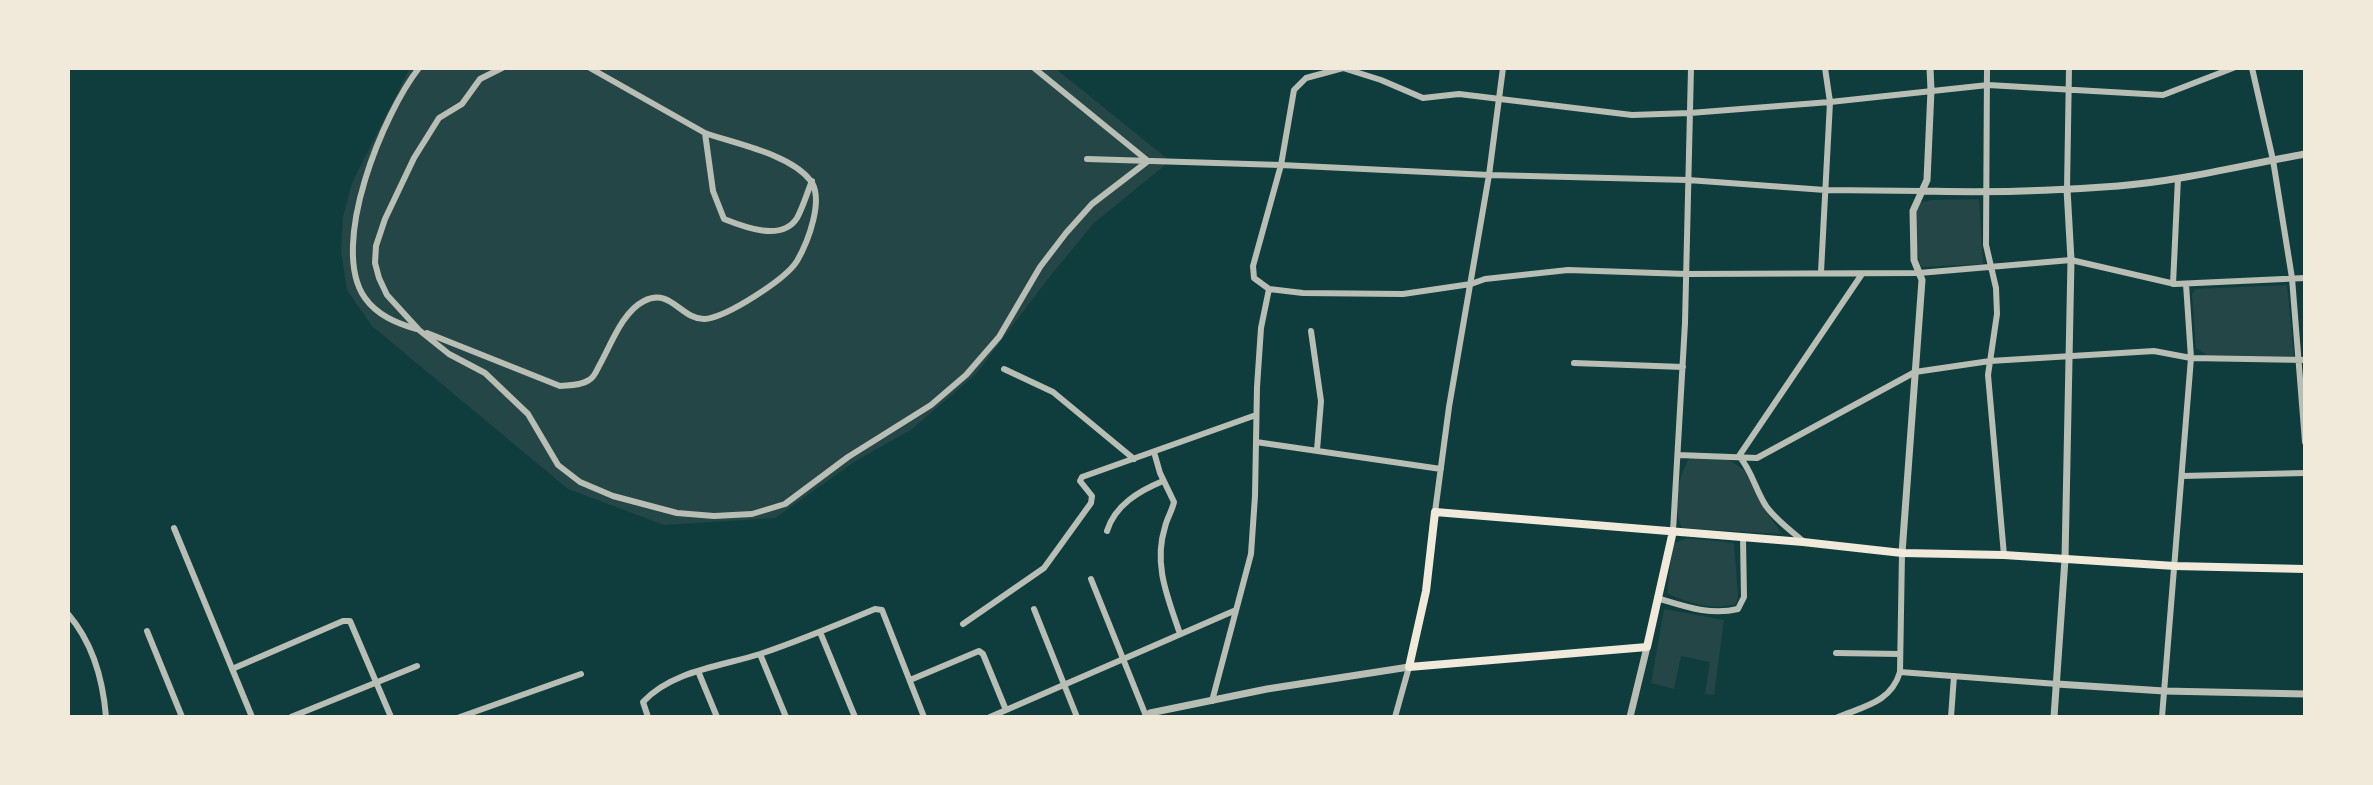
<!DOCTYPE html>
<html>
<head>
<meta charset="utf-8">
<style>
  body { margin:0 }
  #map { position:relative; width:2373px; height:785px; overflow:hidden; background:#0f3d3e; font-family:"DejaVu Sans",sans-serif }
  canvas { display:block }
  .frame { position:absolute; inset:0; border:70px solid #f1e9da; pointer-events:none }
</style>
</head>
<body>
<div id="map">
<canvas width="2373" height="785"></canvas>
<div class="frame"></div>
</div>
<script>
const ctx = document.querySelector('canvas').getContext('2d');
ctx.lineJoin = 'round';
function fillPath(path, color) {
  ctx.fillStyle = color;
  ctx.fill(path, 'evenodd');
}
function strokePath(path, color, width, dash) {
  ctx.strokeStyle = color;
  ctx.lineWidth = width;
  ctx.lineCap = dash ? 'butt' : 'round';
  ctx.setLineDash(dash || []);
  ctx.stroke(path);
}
fillPath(new Path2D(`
  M410 68H1055L1170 161 1094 223 1047 280 976 374 912 429 854 462 775 518 664 525 568 489 372 326 347 290 341 251 343 217 352 183Z
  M1979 199 1983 264 1921 267C1915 246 1914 225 1918 203L1931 200Z
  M2287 285 2294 357 2207 355 2196 348 2192 295 2195 289Z
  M1692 454 1722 455 1744 470 1763 507 1782 534 1682 528C1671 506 1679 473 1692 454Z
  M1687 538 1734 543 1738 597 1736 604C1713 611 1688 603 1667 593L1673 544Z
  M1664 609 1724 620 1714 695 1705 694 1710 662 1681 656 1674 689 1651 683Z`), '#244646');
strokePath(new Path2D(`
  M502 68 480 79 462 104 439 118 414 158 385 219 376 246 375 263 379 278 387 295 419 330 449 354 485 373 528 414 558 465 580 482 613 496 677 513 714 516 752 514 785 504 848 457 931 405 966 375 999 337 1040 267 1066 233 1092 204 1148 161 1034 68
  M590 68 705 133
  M1987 68 1986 245 1996 288 1997 314 1988 375 2004 555
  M2233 68 2163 95 1988 85 1830 102 1690 113 1632 115 1459 94 1423 98 1381 80 1343 68 1306 78 1294 90 1281 165 1253 266 1254 278 1269 289 1303 293 1403 294 1471 284 1485 279 1568 270 1686 274 1919 273 2071 260 2175 284 2305 278
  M2252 68 2273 160 2292 278 2305 442
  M1087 159 1281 165 1489 175 1688 180 1825 190 1922 191
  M2067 189 2069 68
  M1821 272 1830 102 1825 68
  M2173 284 2178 178
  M416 329C396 323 377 315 365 298 328 246 384 112 419 68
  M1311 331 1321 401 1317 450
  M427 333 560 386C569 385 581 386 589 380 594 378 597 370 599 366 611 345 622 312 644 301 671 287 681 320 705 319 727 317 786 279 797 261 808 242 825 198 810 180 790 154 736 144 705 133L713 191 724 219C744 227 782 242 797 218 803 207 807 193 812 181
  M1574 363 1683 367
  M1004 369 1053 392 1134 459
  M1256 442 1441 469
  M1154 452 1160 473 1174 502C1172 511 1167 518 1165 527 1153 565 1168 598 1180 634
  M1678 455 1757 458 1915 372 1990 361 2154 351 2191 358 2305 360
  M1739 456 1862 274
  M1739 456C1752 471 1755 489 1766 506 1776 520 1790 530 1803 541
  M2182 476 2305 473
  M1435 512 1449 407 1489 175 1503 68
  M174 528 252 717
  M1107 531C1115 505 1139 491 1163 481
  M1673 531 1685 323 1691 68
  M1091 579 1146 716
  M1657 598C1684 606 1710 616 1738 609L1744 597 1743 538
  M1034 609 1077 717
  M68 614C93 643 103 679 106 717
  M963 624 1044 568 1091 503 1092 496 1080 481 1082 477 1256 415
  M147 631 182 717
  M820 632 855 717
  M1836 653 1900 654
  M760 654 786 717
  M232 669 343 621H350L391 717
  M698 671 717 717
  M1900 672 2057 684
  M910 680 979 651 983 654 1006 710
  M1212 701 1251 554 1255 496 1257 387 1261 328 1269 289
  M291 717 417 666
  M460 717 581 674
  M648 717 643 702C671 671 722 666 760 654 799 641 837 625 875 609L882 610 924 717
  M990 717 1236 610
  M1395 717 1409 667
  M1838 717C1865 706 1891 702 1900 672L1902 553
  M1951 717 1954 676
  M2162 717 2191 358 2186 284`), '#b8beb3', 6);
strokePath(new Path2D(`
  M1922 191C1987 193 2053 191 2118 186 2181 181 2243 165 2305 154
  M1902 553 1922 280 1914 260 1913 211 1927 180 1931 90 1930 68
  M2057 684 2164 691 2305 694
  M1145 717 1150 713 1267 689 1409 667
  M1630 717 1647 647
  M2054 717 2065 559 2071 260 2067 189`), '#b8beb3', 7);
strokePath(new Path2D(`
  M1673 531 1647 647 1409 667 1426 591 1435 512 1803 542 1902 553 2004 555 2175 566 2305 569`), '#f1e9da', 8);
</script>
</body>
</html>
